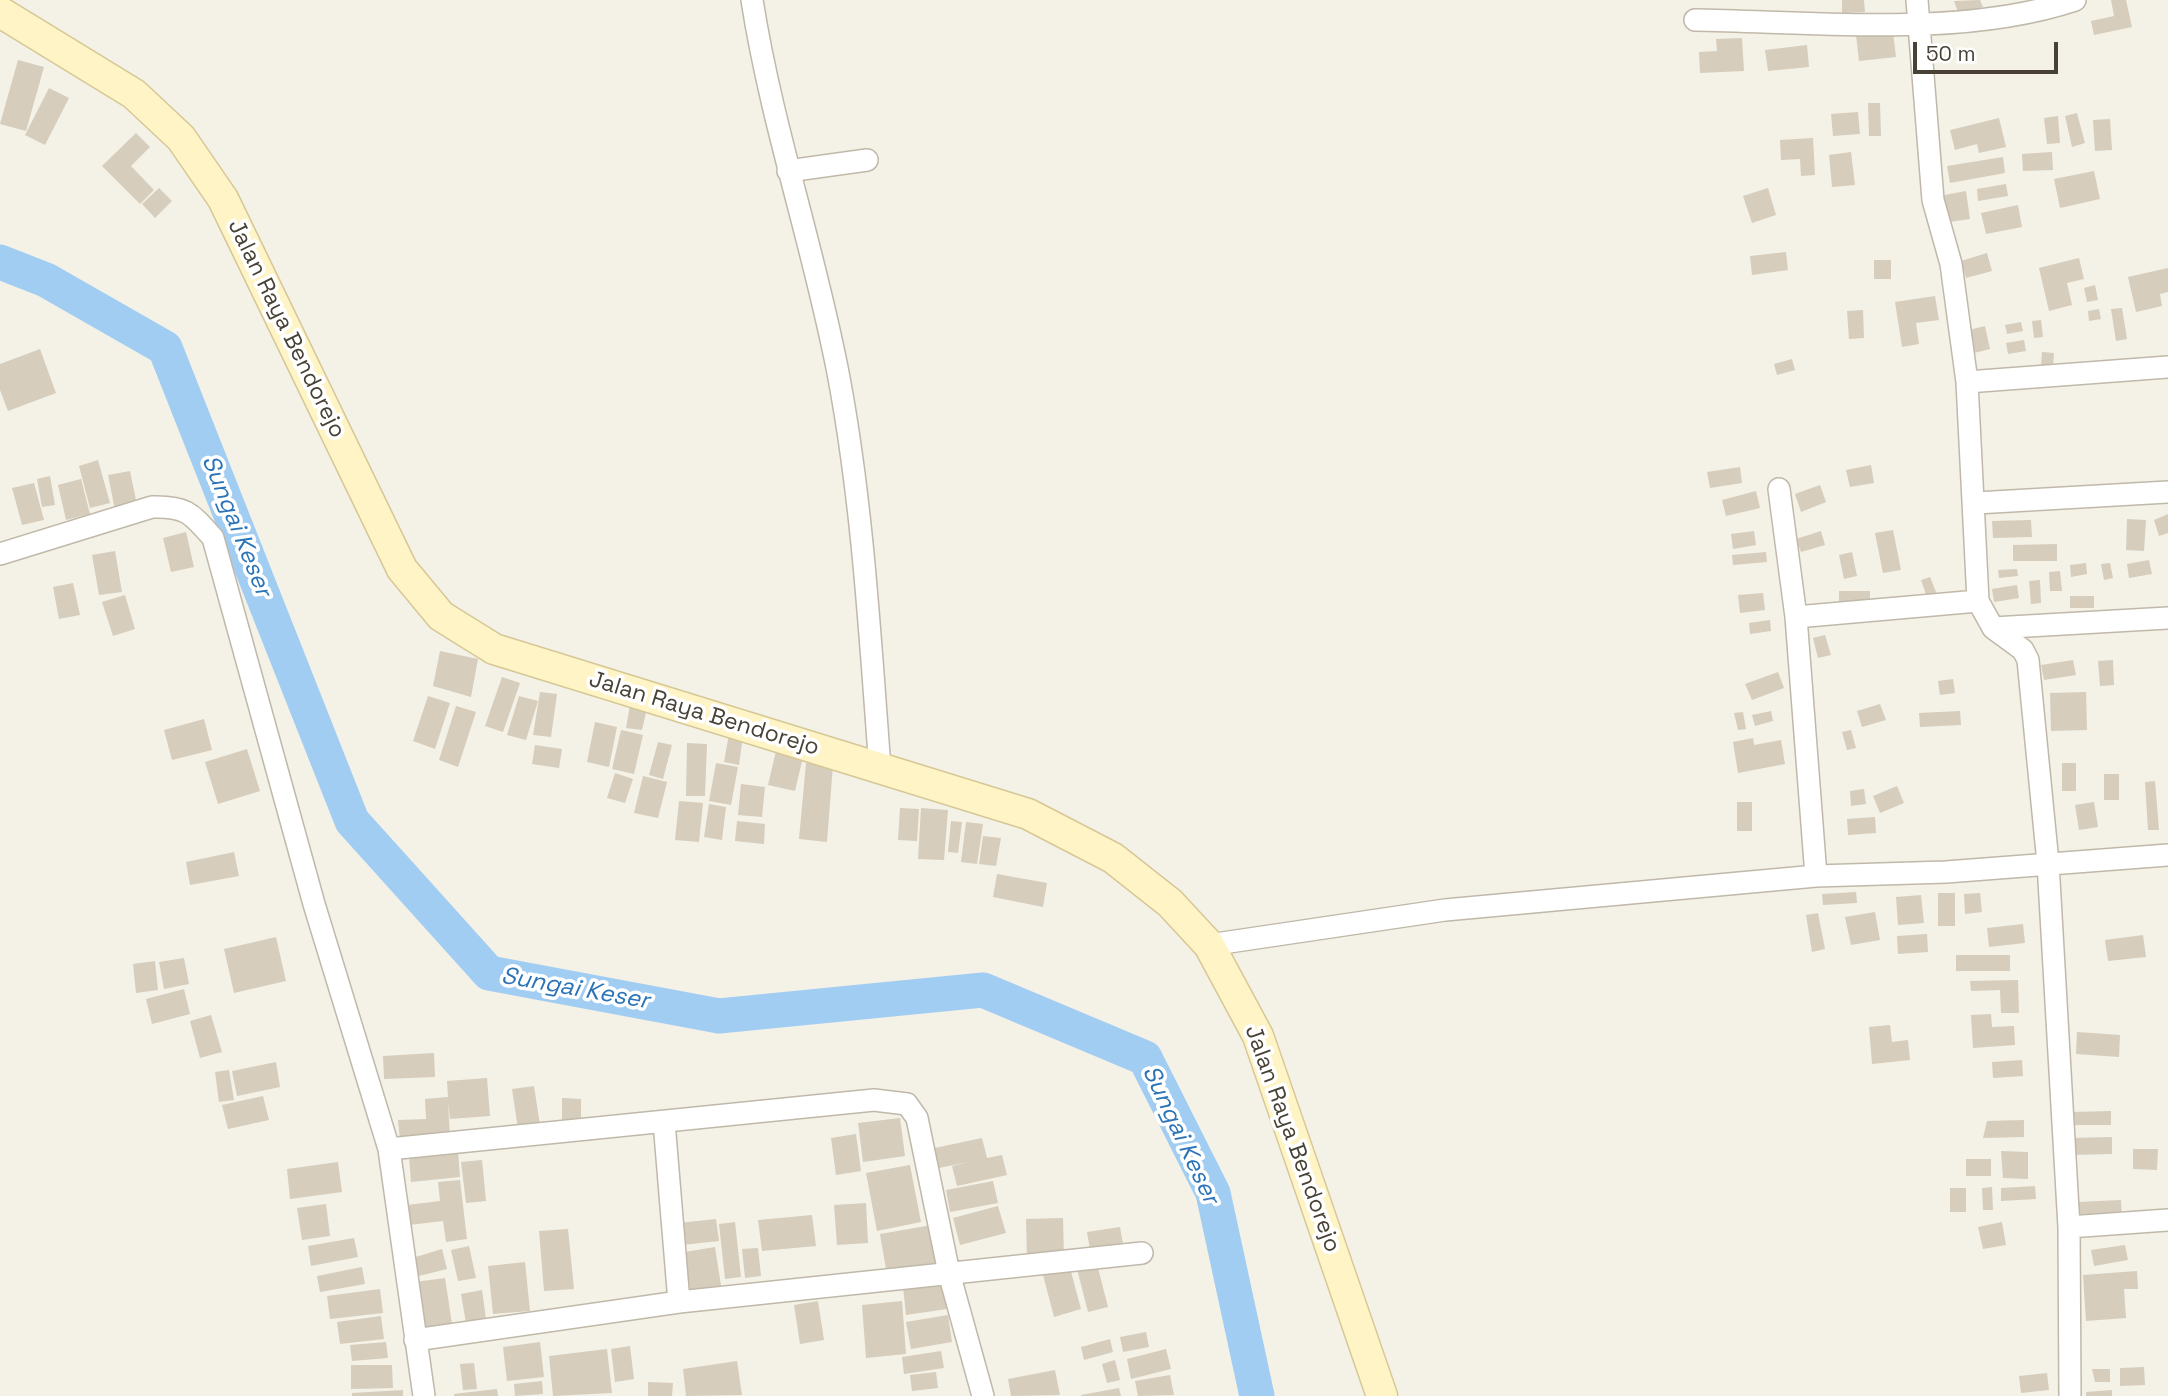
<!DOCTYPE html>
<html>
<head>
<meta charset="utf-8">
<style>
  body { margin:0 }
  #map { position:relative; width:2168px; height:1396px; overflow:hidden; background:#f4f1e7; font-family:"Space Grotesk",sans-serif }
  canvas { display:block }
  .scale { position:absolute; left:1913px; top:42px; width:145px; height:32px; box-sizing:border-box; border:4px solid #484236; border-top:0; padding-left:9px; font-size:21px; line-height:24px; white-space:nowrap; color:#484236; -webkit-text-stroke:5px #fff; paint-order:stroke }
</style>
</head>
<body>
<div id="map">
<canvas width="2168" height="1396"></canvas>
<div class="scale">50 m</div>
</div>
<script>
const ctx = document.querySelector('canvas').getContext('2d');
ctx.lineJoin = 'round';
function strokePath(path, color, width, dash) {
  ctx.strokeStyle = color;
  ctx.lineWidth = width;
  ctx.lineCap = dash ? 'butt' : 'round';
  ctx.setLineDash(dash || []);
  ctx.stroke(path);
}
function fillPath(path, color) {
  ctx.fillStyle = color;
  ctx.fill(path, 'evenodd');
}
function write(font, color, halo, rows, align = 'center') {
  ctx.font = font + ' "Space Grotesk",sans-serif';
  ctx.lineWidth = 7;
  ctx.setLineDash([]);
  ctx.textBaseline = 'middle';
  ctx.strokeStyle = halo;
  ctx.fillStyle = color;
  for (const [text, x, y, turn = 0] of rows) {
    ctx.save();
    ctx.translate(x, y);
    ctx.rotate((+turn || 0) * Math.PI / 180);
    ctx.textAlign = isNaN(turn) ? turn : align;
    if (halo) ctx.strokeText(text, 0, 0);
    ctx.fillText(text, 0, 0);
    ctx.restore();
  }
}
strokePath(new Path2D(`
  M0 262 46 280 165 348 352 821 489 973 719 1016 983 990 1145 1058 1213 1193 1257 1396`), '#a2cdf3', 35);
fillPath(new Path2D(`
  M1842 0H1864L1865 12 1842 13Z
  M1980 0 1983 7 1959 15 1954 1Z
  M2111 0H2126L2132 27 2094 35 2091 21 2114 16Z
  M1893 32 1896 57 1859 61 1856 35Z
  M1742 38 1744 71 1700 73 1699 52 1717 51 1716 39Z
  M1807 45 1809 67 1768 71 1765 50Z
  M18 60 44 67 26 131 0 124Z
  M49 88 69 98 45 145 25 135Z
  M1868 103H1880L1881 136H1869Z
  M1858 112 1860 134 1833 136 1831 114Z
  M2077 113 2085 143 2072 147 2065 116Z
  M2058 116 2060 143 2047 144 2044 118Z
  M1999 118 2006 147 1979 153 1977 144 1955 150 1950 130Z
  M2110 119 2112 150 2095 151 2093 120Z
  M136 133 150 147 131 166 154 190 140 204 102 166Z
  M1813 138 1815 175 1801 176 1800 159 1781 160 1780 140Z
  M1851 152 1855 185 1832 187 1829 155Z
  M2052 152 2053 170 2023 171 2022 154Z
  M2003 157 2005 173 1950 183 1947 166Z
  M2094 171 2100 199 2060 208 2054 179Z
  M2006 184 2008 196 1978 201 1977 189Z
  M159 188 172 201 155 218 142 204Z
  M1768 188 1776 215 1752 223 1743 196Z
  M1966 191 1970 219 1943 223 1939 196Z
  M2018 205 2022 227 1986 234 1981 213Z
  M1786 252 1788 270 1752 275 1750 256Z
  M1987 253 1992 271 1966 278 1961 261Z
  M2079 258 2084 279 2067 283 2072 305 2049 311 2039 268Z
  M1874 260H1891V279H1874Z
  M2168 268V292L2160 294 2162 306 2136 312 2128 277Z
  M2095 285 2098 300 2087 302 2084 288Z
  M1935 296 1939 320 1916 323 1919 344 1902 347 1895 302Z
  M2122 308 2127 339 2116 341 2111 309Z
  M2099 309 2101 319 2089 321 2088 311Z
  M1863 310 1864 338 1849 339 1847 311Z
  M2041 320 2043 337 2034 338 2032 321Z
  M2021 322 2023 331 2007 334 2005 325Z
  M1985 326 1990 349 1974 353 1969 330Z
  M2024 340 2026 351 2008 354 2006 343Z
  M40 349 56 393 8 411 0 390V364Z
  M2042 352 2054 353 2053 367 2041 366Z
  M1792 359 1795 370 1777 375 1774 364Z
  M98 460 110 503 90 508 79 466Z
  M1871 465 1874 483 1850 487 1846 470Z
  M1740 467 1742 483 1710 488 1707 472Z
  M130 471 137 505 115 510 108 475Z
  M50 476 55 505 42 507 37 479Z
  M81 479 90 514 66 520 58 485Z
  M34 483 44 520 22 525 12 488Z
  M1820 485 1826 502 1801 512 1795 494Z
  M1756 491 1760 508 1726 516 1722 500Z
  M2168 514V533L2159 536 2154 520Z
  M2127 519 2146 520 2144 551 2126 550Z
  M2031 520 2032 537 1993 538 1992 521Z
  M1893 530 1901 570 1883 573 1875 533Z
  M1754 531 1756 545 1733 549 1731 534Z
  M1821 531 1825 545 1801 552 1796 539Z
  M186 532 194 567 171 572 163 538Z
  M2057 544V561H2013V545Z
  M115 551 122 592 99 595 92 555Z
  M1766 552 1767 562 1733 565 1732 555Z
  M1852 552 1857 576 1844 579 1839 555Z
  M2149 560 2152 574 2129 578 2127 564Z
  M2086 563 2087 574 2071 577 2070 565Z
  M2110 563 2113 578 2104 580 2101 564Z
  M2017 569 2018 576 1999 578 1998 570Z
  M2060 571 2062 591H2050L2049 572Z
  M1930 577 1938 597 1928 600 1921 580Z
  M2040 580 2041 603 2031 604 2029 581Z
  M73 583 80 615 59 619 53 587Z
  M2017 585 2019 598 1994 602 1992 589Z
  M1839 591H1870V601H1839Z
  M1763 593 1765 610 1740 613 1738 595Z
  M125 595 135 629 113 636 102 602Z
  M2070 596H2094V608H2070Z
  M1770 620 1771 631 1750 634 1749 623Z
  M1825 635 1831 655 1818 658 1813 638Z
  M440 651 478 659 471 697 433 686Z
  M2073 660 2076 675 2044 680 2041 665Z
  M2113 660 2114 685 2100 686 2098 661Z
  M1778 672 1784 688 1752 700 1745 684Z
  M502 677 520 683 503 732 485 726Z
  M1953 679 1955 693 1940 695 1938 681Z
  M540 692 557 694 551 737 533 735Z
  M2086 692 2087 730 2051 731 2050 693Z
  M428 696 450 703 435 749 413 741Z
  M519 696 538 701 526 740 507 735Z
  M1880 704 1886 720 1862 727 1857 711Z
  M630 705 647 708 642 730 626 728Z
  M456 706 476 712 458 767 439 760Z
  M1771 711 1773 721 1755 726 1752 715Z
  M1960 711 1961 725 1920 727 1919 713Z
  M1743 712 1746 729 1738 730 1734 713Z
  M204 719 212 750 172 760 164 730Z
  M595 722 617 727 609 767 587 762Z
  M621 730 643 735 634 774 612 769Z
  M1851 730 1856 748 1847 750 1842 732Z
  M729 734 743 736 739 765 724 762Z
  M1753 738 1754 745 1781 740 1785 764 1738 773 1733 742Z
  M658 742 672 745 663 779 649 775Z
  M687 743 707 744 705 796H686Z
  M535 745 562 749 559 768 532 764Z
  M247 749 260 791 218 804 205 762Z
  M776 751 803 757 795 791 768 785Z
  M716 763 738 767 731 805 709 801Z
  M806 763 833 765 827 842 799 839Z
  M2062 763H2076V791H2062Z
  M615 773 633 779 625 803 607 798Z
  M2104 774H2119V800H2104Z
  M643 776 667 782 658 818 634 813Z
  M2155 781 2159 830H2148L2145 782Z
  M741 784 765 787 762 817 738 815Z
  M1897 786 1904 803 1880 813 1873 796Z
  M1864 789 1866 804 1851 806 1850 791Z
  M679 801 703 803 699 842 675 840Z
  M1737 802H1752V831H1737Z
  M2094 802 2098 827 2079 830 2075 805Z
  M709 804 726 807 722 840 704 837Z
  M900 808 919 809 917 841 898 840Z
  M921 808 948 810 944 860 918 859Z
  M1875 817 1876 833 1848 835 1847 819Z
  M737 821 765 824 764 844 735 841Z
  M951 821 962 822 958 853 948 852Z
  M966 822 983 824 977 864 961 862Z
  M983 836 1001 838 996 866 979 864Z
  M234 852 239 876 190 885 186 862Z
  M997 874 1047 883 1043 907 993 897Z
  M1856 892 1857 903 1823 905 1822 894Z
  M1938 893H1955V926H1938Z
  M1980 893 1982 912 1965 914 1964 894Z
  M1921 895 1924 923 1898 925 1896 897Z
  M1875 912 1880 940 1851 945 1845 917Z
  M1818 913 1825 949 1812 952 1806 915Z
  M2023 924 2025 943 1989 947 1987 928Z
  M1927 934 1928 952 1898 954 1897 936Z
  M2143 935 2146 957 2108 961 2105 940Z
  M276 937 286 981 234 993 224 949Z
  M1956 955H2010V971H1956Z
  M184 958 189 984 164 989 159 962Z
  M155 961 158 990 136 993 133 964Z
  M2018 980 2019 1013H2001L2000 990 1971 991 1970 981Z
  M184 989 190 1014 152 1024 146 999Z
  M1991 1014 1992 1027 2014 1026 2015 1045 1973 1048 1971 1015Z
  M211 1015 222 1052 200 1058 190 1021Z
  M1890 1025 1892 1042 1908 1040 1910 1060 1872 1064 1869 1027Z
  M2077 1032 2120 1035 2119 1057 2076 1054Z
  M434 1053 435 1077 384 1079 383 1056Z
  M2022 1060 2023 1076 1993 1078 1992 1062Z
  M276 1062 280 1087 237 1096 232 1071Z
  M229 1070 234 1100 219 1102 215 1072Z
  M487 1078 490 1116 450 1119 448 1101 450 1137 400 1140 398 1120 426 1119 425 1099 448 1097 447 1081Z
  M534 1086 540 1125 518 1129 512 1089Z
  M263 1096 269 1120 228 1129 222 1105Z
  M562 1098 581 1099V1129H562Z
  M2111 1111V1125H2071V1112Z
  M900 1118 905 1156 863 1162 858 1123Z
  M2024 1120V1137L1983 1138 1987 1121Z
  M856 1134 861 1171 836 1175 831 1138Z
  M2112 1137V1154L2071 1155 2070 1138Z
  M982 1138 987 1158 1002 1155 1007 1175 957 1186 952 1166 968 1162 934 1169 930 1149Z
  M2133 1149H2158L2157 1170 2133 1169Z
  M458 1151 460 1177 411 1182 409 1157Z
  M2001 1151 2028 1152V1179L2003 1178Z
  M1966 1159H1991V1176H1966Z
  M482 1160 486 1201 466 1203 461 1162Z
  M338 1162 342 1192 290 1199 287 1169Z
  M910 1165 921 1222 877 1231 866 1173Z
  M460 1180 467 1239 446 1242 443 1221 409 1225 407 1205 440 1201 438 1182Z
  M993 1181 998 1203 950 1212 946 1190Z
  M2035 1186 2036 1199 2001 1201V1188Z
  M1992 1187 1993 1210H1983L1982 1188Z
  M1950 1188H1966V1212H1950Z
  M2121 1200 2122 1221 2079 1223 2078 1202Z
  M866 1203 868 1243 837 1245 834 1205Z
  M326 1204 330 1236 302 1240 297 1208Z
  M998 1206 1006 1233 960 1245 953 1218Z
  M812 1215 816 1246 762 1251 758 1220Z
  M1063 1218 1064 1259H1027L1026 1219Z
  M716 1219 719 1241 682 1245 679 1223Z
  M735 1222 741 1277 725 1279 719 1224Z
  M2002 1222 2006 1245 1983 1249 1978 1227Z
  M932 1225 939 1267 887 1275 880 1234Z
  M1120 1227 1124 1250 1091 1255 1087 1232Z
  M568 1229 574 1289 544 1291 539 1231Z
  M354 1238 358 1257 311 1266 308 1246Z
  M2125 1245 2128 1260 2094 1266 2091 1250Z
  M469 1246 476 1278 458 1281 451 1250Z
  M715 1247 722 1292 691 1296 685 1252Z
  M758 1248 761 1276 745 1278 742 1249Z
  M442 1249 447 1269 415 1277 409 1259Z
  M525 1262 530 1311 493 1314 488 1266Z
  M1097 1264 1108 1307 1088 1312 1077 1269Z
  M362 1267 365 1284 320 1292 317 1276Z
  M1070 1268 1081 1309 1054 1317 1043 1275Z
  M2137 1271 2138 1289H2124L2126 1318 2086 1321 2083 1275Z
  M445 1278 452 1324 422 1329 415 1282Z
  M943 1282 947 1309 906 1315 903 1287Z
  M380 1289 383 1313 330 1319 327 1296Z
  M482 1290 487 1326 467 1329 461 1294Z
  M818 1301 824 1340 800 1344 794 1305Z
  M902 1301 906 1354 866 1358 862 1305Z
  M948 1315 952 1342 911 1349 906 1322Z
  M381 1316 384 1339 340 1344 337 1322Z
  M1146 1332 1149 1347 1123 1352 1120 1337Z
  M1110 1339 1113 1352 1084 1360 1081 1347Z
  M386 1342 388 1358 352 1361 350 1345Z
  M540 1342 544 1377 507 1381 503 1347Z
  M630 1346 634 1379 615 1382 611 1349Z
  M607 1349 612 1393 553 1396 549 1356Z
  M1166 1349 1171 1369 1131 1379 1127 1359Z
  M941 1351 944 1368 904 1374 902 1357Z
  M1115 1360 1120 1380 1107 1383 1102 1364Z
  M737 1361 742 1395 686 1396 683 1369Z
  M474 1363 477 1389 463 1390 460 1364Z
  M351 1365H392L393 1388 351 1389Z
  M2144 1367 2145 1385 2120 1386V1368Z
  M2092 1369H2110V1382H2095Z
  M1055 1370 1060 1395 1011 1396 1008 1379Z
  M936 1372 938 1388 912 1391 910 1375Z
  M2047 1373 2049 1390 2021 1393 2019 1376Z
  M1170 1375 1174 1395 1138 1396 1135 1381Z
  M542 1381 543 1394 515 1396 514 1384Z
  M648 1382 673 1383 672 1396H648Z
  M1119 1388 1121 1396H1081V1395Z
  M497 1389 498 1396H454V1394Z
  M403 1390V1396H352V1393Z
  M2112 1390V1396H2086V1392Z`), '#d6cdbc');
const minor = new Path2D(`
  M752 0C772 128 815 250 839 378 863 507 870 637 880 768
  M1917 0 1933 200 1951 264 1967 382 1978 601 1993 628 2023 650 2028 660 2048 863 2069 1227 2070 1396
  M1695 20C1815 22 1961 38 2075 0
  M788 171 867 160
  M1967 382 2168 367
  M1779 489 1796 617 1816 876
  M1976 503 2168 492
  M0 554 152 507C186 506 191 513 213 538L314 904 389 1149 424 1396
  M1796 617 1978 601
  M1993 628 2168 618
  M1209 945 1445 910 1816 876 1946 872 2168 855
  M664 1122 679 1302
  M389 1149 874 1100 907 1104 917 1118 949 1273 983 1396
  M2069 1227 2168 1220
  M415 1340 679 1302 1142 1253`);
const secondary = new Path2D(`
  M0 12 134 94 181 138 223 199 402 569 441 616 494 649 1028 814 1113 858 1170 903 1209 945 1258 1036 1382 1396`);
strokePath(minor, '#c0b9a9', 24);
strokePath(secondary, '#d6c896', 33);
strokePath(minor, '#fff', 21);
strokePath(secondary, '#fff4c6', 30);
write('23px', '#484236', '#fff', [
  ["Jalan Raya Bendorejo",286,329,64],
  ["Jalan Raya Bendorejo",704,714,17],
  ["Jalan Raya Bendorejo",1292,1139,70]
]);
write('italic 24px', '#2b74b7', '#fff', [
  ["Sungai Keser",236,526,68],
  ["Sungai Keser",575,989,10],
  ["Sungai Keser",1180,1135,65]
]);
</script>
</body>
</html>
